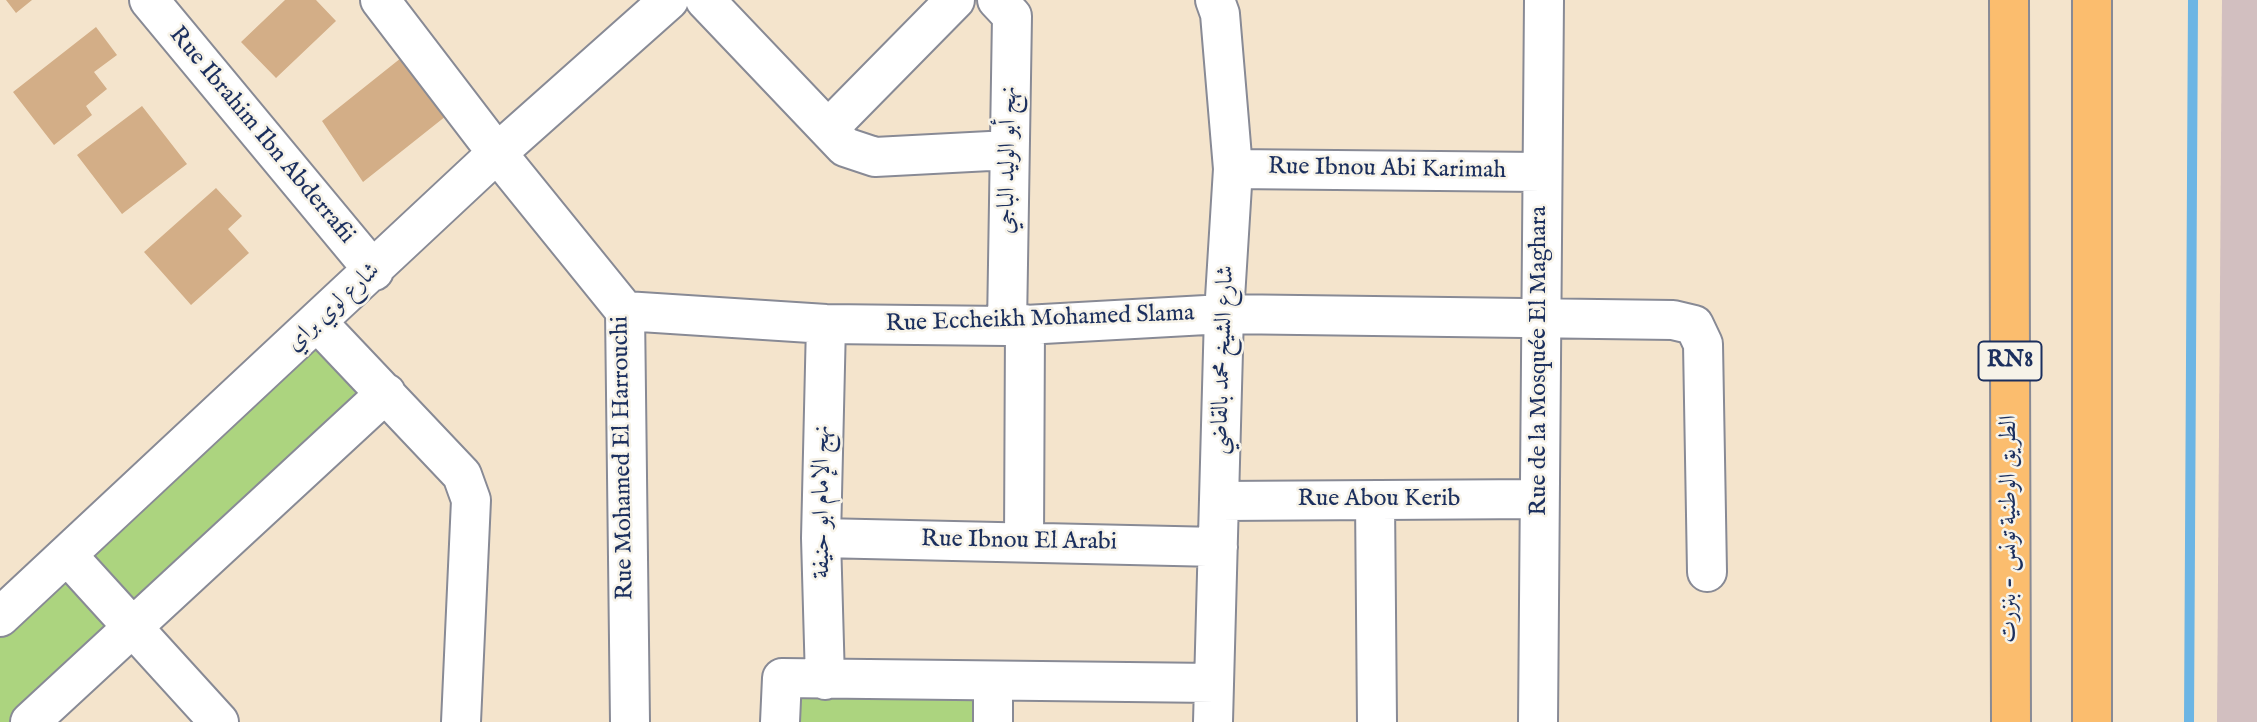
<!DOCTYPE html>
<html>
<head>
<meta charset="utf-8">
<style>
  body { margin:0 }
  canvas { display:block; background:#f4e4cc }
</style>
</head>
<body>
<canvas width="2257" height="722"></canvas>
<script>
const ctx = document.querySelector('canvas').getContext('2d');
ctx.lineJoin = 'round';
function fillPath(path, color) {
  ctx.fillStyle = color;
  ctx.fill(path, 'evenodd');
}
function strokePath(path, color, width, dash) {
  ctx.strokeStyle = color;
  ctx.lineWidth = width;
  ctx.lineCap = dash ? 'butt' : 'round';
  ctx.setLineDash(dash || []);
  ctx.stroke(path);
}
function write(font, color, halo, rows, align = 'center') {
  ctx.font = font + ' "IM FELL English",Amiri,serif';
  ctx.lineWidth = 5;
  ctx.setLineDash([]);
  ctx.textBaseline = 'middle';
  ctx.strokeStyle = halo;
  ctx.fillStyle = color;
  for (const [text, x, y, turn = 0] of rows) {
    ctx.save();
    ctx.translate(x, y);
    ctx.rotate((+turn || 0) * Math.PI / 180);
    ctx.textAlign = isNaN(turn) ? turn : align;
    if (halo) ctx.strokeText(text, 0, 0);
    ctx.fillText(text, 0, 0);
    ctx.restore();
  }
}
fillPath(new Path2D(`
  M2222 0H2257V722H2217Z`), '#d2bfc0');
fillPath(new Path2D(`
  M313 332 369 393 12 722H0V621Z
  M767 665 1007 667V722H767Z`), '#acd47f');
strokePath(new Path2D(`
  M2189 722 2193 0`), '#6cb5e4', 10);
fillPath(new Path2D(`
  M6 0H32L16 13Z
  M285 0H316L336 21 276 78 241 42Z
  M96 27 117 55 94 72 107 89 86 106 92 115 54 145 13 92Z
  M406 54 446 116 363 182 322 121Z
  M142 106 187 164 122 214 77 155Z
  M216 188 242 216 228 229 249 253 191 305 144 252Z`), '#d3ae87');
const minor = new Path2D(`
  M149 0 374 271
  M380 0 497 153 625 311 630 722
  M705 0 845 147 875 157 1009 150
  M997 0 1012 16 1007 326
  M829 128 955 0
  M1233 169 1541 172
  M625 311 826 324 1007 326 1224 314 1673 320 1694 325 1703 344 1707 572
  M318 323 462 475 471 500 461 722
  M1375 500 1377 722
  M1220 501 1539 499
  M821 538 1218 547
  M1024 542 1025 324
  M67 555 219 722
  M0 617 497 153 669 0
  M825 680 821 538 826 324
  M30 722 386 393
  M780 722 782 678 1214 683
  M993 722V681
  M1213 722 1224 314 1233 169 1220 14 1215 0
  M1538 722 1544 0`);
const highway = new Path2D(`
  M2009 0 2011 722
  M2092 722V0`);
strokePath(minor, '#888a95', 42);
strokePath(highway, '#888a95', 42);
strokePath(minor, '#fff', 38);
strokePath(highway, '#fbbd6e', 38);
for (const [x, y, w] of [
  [2010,361,63]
]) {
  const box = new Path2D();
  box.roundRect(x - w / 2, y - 19.5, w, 39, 5);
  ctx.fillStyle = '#f7f3e8';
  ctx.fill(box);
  strokePath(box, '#1b2f5e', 2);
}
write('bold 23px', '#1b2f5e', null, [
  ["RN8",2010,361]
]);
write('24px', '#1b2f5e', '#f7f3e8', [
  ["Rue Ibrahim Ibn Abderrafii",261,136,50],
  ["نهج أبو الوليد الباجي",1009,160,-89],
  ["Rue Ibnou Abi Karimah",1387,170,1],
  ["شارع لوي براي",334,308,-43],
  ["Rue Eccheikh Mohamed Slama",1040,320,-2],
  ["شارع الشيخ محمد بالقاضي",1224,360,-88],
  ["Rue de la Mosquée El Maghara",1540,361,-90],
  ["Rue Mohamed El Harrouchi",624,458,-91],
  ["Rue Abou Kerib",1379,500],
  ["نهج الإمام ابو حنيفة",823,502,-90],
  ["الطريق الوطنية تونس - بنزرت",2010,529,-90],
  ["Rue Ibnou El Arabi",1019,542,1]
]);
</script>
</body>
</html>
